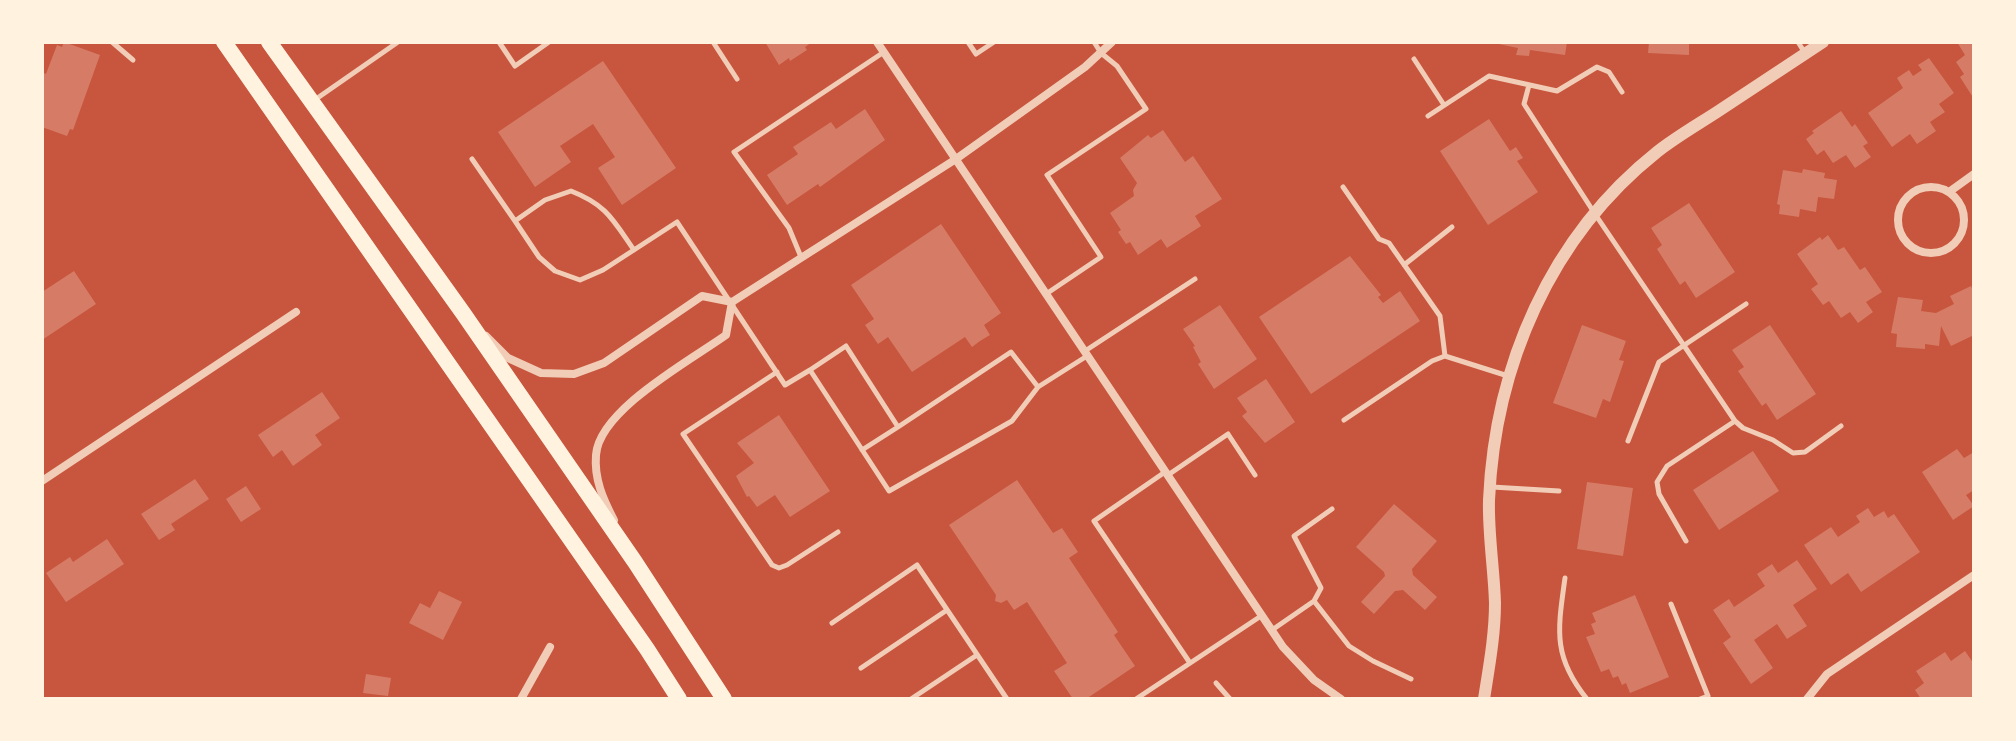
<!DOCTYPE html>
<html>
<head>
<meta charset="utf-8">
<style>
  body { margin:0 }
  #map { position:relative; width:2016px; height:741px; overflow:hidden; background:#c8553d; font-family:"Archivo Narrow",sans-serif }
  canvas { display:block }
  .frame { position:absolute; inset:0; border:44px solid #fff3e0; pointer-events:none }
</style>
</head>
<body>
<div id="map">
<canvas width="2016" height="741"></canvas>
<div class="frame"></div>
</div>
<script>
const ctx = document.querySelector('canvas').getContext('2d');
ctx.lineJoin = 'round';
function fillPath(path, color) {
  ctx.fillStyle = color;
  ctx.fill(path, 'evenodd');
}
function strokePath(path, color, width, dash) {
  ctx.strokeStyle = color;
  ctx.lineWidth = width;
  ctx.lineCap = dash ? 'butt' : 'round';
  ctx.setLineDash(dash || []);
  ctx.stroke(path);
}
fillPath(new Path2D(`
  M64 42 100 55 73 130 70 129 67 136 42 127V72L46 74 57 45 62 47Z
  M765 42H812L805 47 807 50 790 61 789 58 779 65Z
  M1489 42H1567L1565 55 1530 50 1529 56 1516 55 1518 48Z
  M1649 42H1689V55L1648 53Z
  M1957 42H1974V99L1960 77 1964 74 1956 62 1965 55Z
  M1929 58 1954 93 1939 104 1945 112 1930 122 1936 131 1917 144 1910 134 1892 147 1868 113 1903 88 1897 78 1909 70 1913 76 1922 70 1918 65Z
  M603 61 676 168 622 205 598 168 615 157 593 124 560 146 571 162 535 187 498 132Z
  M865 109 885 140 820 187 818 184 787 205 767 175 798 154 793 147 831 122 836 129Z
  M1841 111 1852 127 1855 124 1868 143 1863 146 1871 157 1855 168 1846 155 1833 163 1824 150 1817 155 1806 139 1814 133 1812 131Z
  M1489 119 1510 151 1516 147 1523 158 1517 161 1538 192 1488 225 1440 151Z
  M1163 130 1185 162 1193 156 1222 199 1195 216 1201 226 1167 248 1161 239 1138 255 1130 242 1126 244 1118 232 1121 230 1110 213 1134 196 1133 190 1137 183 1120 158 1148 135 1151 138Z
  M1803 169 1825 173 1824 178 1837 180 1834 199 1818 197 1816 212 1800 209 1799 217 1779 214 1780 205 1777 204 1783 170 1802 173Z
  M1689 203 1735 272 1696 298 1685 281 1680 285 1657 249 1662 245 1651 228Z
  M941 224 1001 313 984 325 990 335 980 341 972 347 965 337 912 372 888 337 878 344 865 325 874 319 851 285Z
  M1828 235 1838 250 1844 247 1860 270 1865 267 1882 292 1866 302 1873 312 1858 323 1850 312 1841 318 1829 301 1823 305 1811 289 1818 284 1797 254 1820 237 1822 240Z
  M1350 256 1381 295 1378 297 1383 303 1400 291 1420 321 1311 394 1259 317Z
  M74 271 96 304 42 340V292Z
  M1971 286 1974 293V335L1951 346 1941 326 1939 346 1925 344V349L1896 347 1897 334 1891 333 1898 297 1923 300 1921 311 1936 313 1954 304 1950 296Z
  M1220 305 1257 359 1214 389 1198 364 1201 362 1193 347 1195 346 1183 329Z
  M1582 325 1626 341 1619 360 1624 361 1610 402 1603 399 1596 418 1553 403Z
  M1770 325 1816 394 1777 420 1766 403 1762 406 1738 371 1744 367 1732 350Z
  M1266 379 1295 422 1265 443 1242 416 1247 412 1237 398Z
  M322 392 340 418 315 435 322 445 293 466 282 450 273 457 258 435Z
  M779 415 830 491 790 517 775 495 757 507 749 496 747 497 736 476 754 463 737 443Z
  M1957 449 1964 458 1974 452V490L1966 495 1974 506 1953 520 1922 472Z
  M1753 451 1779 491 1719 530 1693 490Z
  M195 479 209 499 171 524 175 530 159 540 141 514Z
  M1017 480 1053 533 1062 528 1078 552 1069 558 1118 632 1114 635 1135 666 1086 699H1073L1054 671 1067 663 1027 602 1014 610 1007 600 1001 603 995 601 996 595 949 525Z
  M1587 482 1633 488 1623 556 1577 549Z
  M246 486 261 509 241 522 226 499Z
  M1394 504 1437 541 1412 569 1413 575 1437 597 1425 610 1403 590 1395 591 1374 614 1361 602 1385 576 1384 572 1356 547Z
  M1868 508 1874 517 1884 511 1888 518 1894 514 1920 552 1861 592 1848 573 1831 585 1804 545 1831 527 1838 537 1860 522 1856 516Z
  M107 539 124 564 66 602 46 573 70 557 73 562Z
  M1797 560 1817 589 1793 605 1807 626 1787 639 1777 624 1754 640 1773 668 1751 684 1723 643 1731 637 1713 610 1729 599 1734 607 1765 586 1757 574 1772 564 1778 573Z
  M439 591 462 602 443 640 409 623 420 603 430 608Z
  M1635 595 1669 677 1630 693 1626 683 1622 685 1618 676 1613 678 1609 669 1601 672 1586 637 1595 634 1591 624 1596 622 1592 613Z
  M1965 651 1974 664V699H1921L1915 690 1924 683 1916 671 1945 652 1951 661Z
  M366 674 391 678 388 696 363 693Z`), '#d67c66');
strokePath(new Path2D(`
  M112 42 133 60
  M499 42 515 66 549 42
  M713 42 737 79
  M968 42 976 54 994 42
  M1798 42 1805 53
  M1414 59 1444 105
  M1529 85 1524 104 1595 214 1735 421 1743 428 1773 440 1793 453 1805 452 1841 426
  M316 99 398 42
  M1428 116 1489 76 1557 91 1597 67 1609 72 1622 92
  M472 159 515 221
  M1343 187 1379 239 1389 243 1440 316 1445 356
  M634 250C613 220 607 205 571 191L545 200 515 221 539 257 555 271 580 280 603 270 677 222 785 385 810 370
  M801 257 789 228 734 152 884 52
  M1404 265 1452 227
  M1046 294 1101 257 1047 175 1146 109 1117 66 1101 53 1094 42
  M1085 351 1195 279
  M777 372 683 434 772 565 779 568 787 565 838 532
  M1344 420 1432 361 1445 356 1508 376
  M898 427 1011 352 1038 387
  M1628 441 1659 362 1746 304
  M862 450 898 427 846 346 810 370 889 491 1012 421 1038 387 1087 356
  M1165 472 1094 521 1190 663
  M1168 475 1228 434 1255 475
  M1492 487 1559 491
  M1686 541 1659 494 1657 482 1667 466 1735 421
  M1565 578C1558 629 1552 656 1587 699
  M1314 601 1321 588 1294 536 1332 509
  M1671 604 1708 696 1700 699
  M832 623 917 565 1007 699
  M1272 630 1314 601 1349 646 1373 661 1411 679
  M861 668 947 610
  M1216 683 1230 699
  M911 699 977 655
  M1136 699 1261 616`), '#f1ccb7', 5);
strokePath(new Path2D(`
  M877 42 1283 647 1314 680 1341 699
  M1898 220a33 33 0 1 1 66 0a33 33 0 1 1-66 0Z
  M1949 192 1974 174
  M486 336 508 358 541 373 574 374 604 363 702 296 732 302 956 159 1085 67 1112 42
  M42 481 296 312
  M614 520C603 499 594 479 596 455 599 410 691 360 726 335L732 302
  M521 699 550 647
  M1807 699 1827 674 1974 575`), '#f1ccb7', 8);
strokePath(new Path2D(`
  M1484 699C1489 667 1495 635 1495 603 1494 569 1488 534 1489 500 1495 366 1550 237 1657 152 1676 137 1697 125 1717 112 1753 88 1788 65 1823 42`), '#f1ccb7', 12);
strokePath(new Path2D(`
  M224 42 647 649 679 699
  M269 42 463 313 635 562 724 699`), '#fff3e0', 16);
</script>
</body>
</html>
